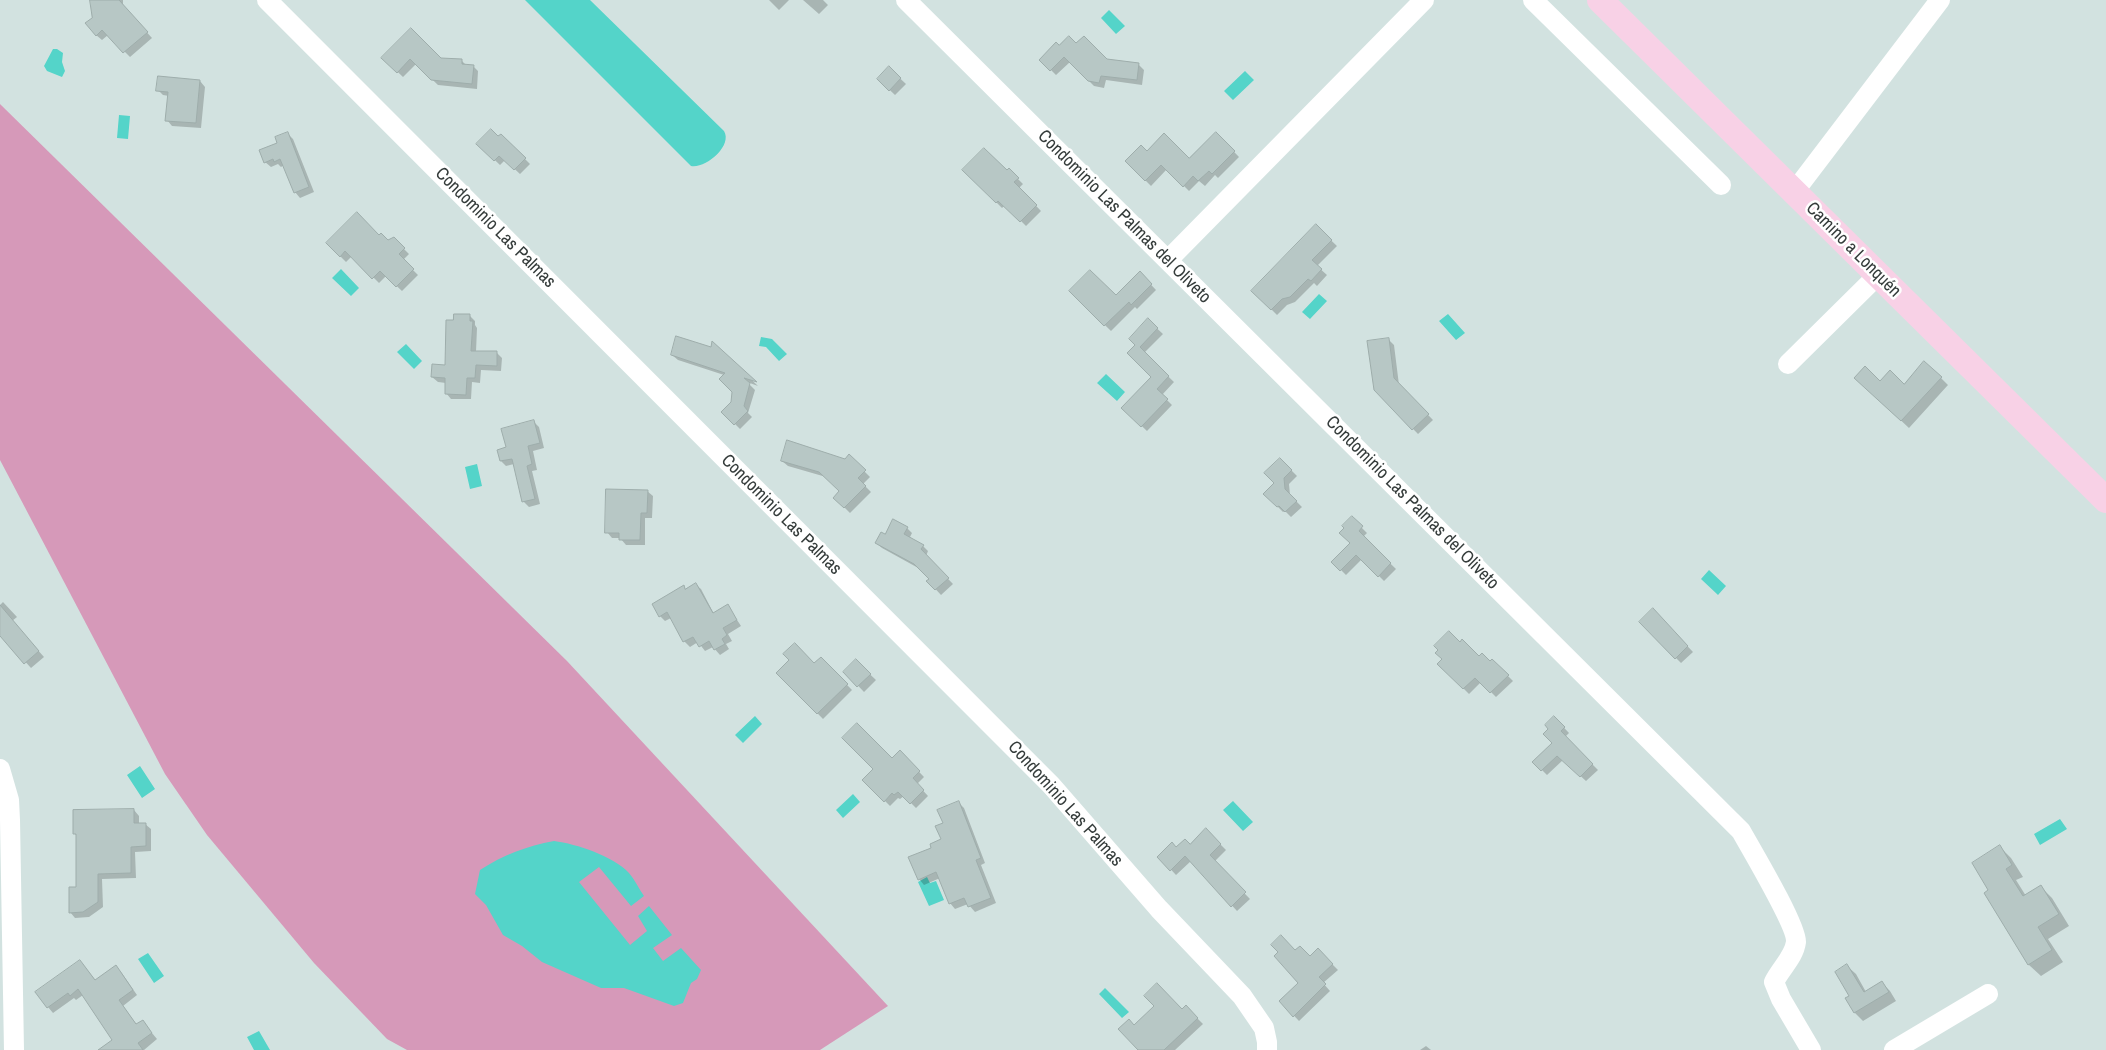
<!DOCTYPE html>
<html>
<head>
<meta charset="utf-8">
<style>
  body { margin:0 }
  canvas { display:block; background:#d2e2e0 }
</style>
</head>
<body>
<canvas width="2106" height="1050"></canvas>
<script>
const ctx = document.querySelector('canvas').getContext('2d');
ctx.lineJoin = 'round';
function fillPath(path, color) {
  ctx.fillStyle = color;
  ctx.fill(path, 'evenodd');
}
function strokePath(path, color, width, dash) {
  ctx.strokeStyle = color;
  ctx.lineWidth = width;
  ctx.lineCap = dash ? 'butt' : 'round';
  ctx.setLineDash(dash || []);
  ctx.stroke(path);
}
function write(font, color, halo, rows, align = 'center') {
  ctx.font = font + ' "Archivo Narrow",sans-serif';
  ctx.lineWidth = 5;
  ctx.setLineDash([]);
  ctx.textBaseline = 'middle';
  ctx.strokeStyle = halo;
  ctx.fillStyle = color;
  for (const [text, x, y, turn = 0] of rows) {
    ctx.save();
    ctx.translate(x, y);
    ctx.rotate((+turn || 0) * Math.PI / 180);
    ctx.textAlign = isNaN(turn) ? turn : align;
    if (halo) ctx.strokeText(text, 0, 0);
    ctx.fillText(text, 0, 0);
    ctx.restore();
  }
}
fillPath(new Path2D(`
  M0 104 567 661 888 1006 820 1050H407L387 1039 314 963 207 835 165 774 0 460Z`), '#d699b9');
fillPath(new Path2D(`
  M525 0H590L724 131C733 146 705 169 691 166Z
  M1109 10 1125 26 1116 34 1101 18Z
  M53 49H57L63 53 62 62 65 71 62 77 47 71 44 66Z
  M1245 71 1254 80 1233 100 1224 91Z
  M119 115 130 116 128 139 117 138Z
  M341 269 359 288 351 296 332 278Z
  M1319 294 1327 301 1310 319 1302 312Z
  M1448 314 1465 333 1456 340 1439 321Z
  M761 337 772 339 787 354 779 361 766 347 759 346Z
  M406 344 422 361 414 369 397 352Z
  M1106 374 1125 392 1117 401 1097 383Z
  M477 464 482 486 470 489 465 467Z
  M1709 570 1726 586 1718 595 1701 579Z
  M755 716 762 724 743 743 735 735Z
  M140 766 155 789 142 798 127 775Z
  M853 794 860 802 843 818 836 810Z
  M1233 801 1253 822 1243 831 1223 810Z
  M2060 819 2067 829 2040 845 2034 834Z
  M554 841C577 844 613 856 629 873 635 880 639 889 644 896L631 906 599 867 579 882 630 945 647 931 638 916 649 906 672 935 653 948 663 961 681 948 701 970 697 979 691 983 683 1003 674 1006 624 988H601L542 962 522 946 503 935 486 905 475 894 480 870C503 855 527 846 554 841Z
  M927 877 930 883 936 881 944 900 929 906 918 882Z
  M148 953 164 976 154 983 138 959Z
  M1105 988 1129 1012 1122 1018 1099 994Z
  M259 1031 270 1050H254L247 1037Z`), '#54d4c9');
fillPath(new Path2D(`
  M92 0H123V6L152 38 130 57 108 35 102 40 96 35Z
  M769 0H789L779 10Z
  M803 0H823L828 5 819 14Z
  M1076 45 1107 61 1138 64 1144 70 1142 85 1106 80 1104 88 1094 86 1070 62 1056 75 1041 60 1058 46Z
  M383 58 461 60 466 65 473 66 478 71 477 89 438 85 416 64 403 77Z
  M889 68 906 84 895 95 878 79Z
  M200 81 205 87 201 128 172 126 167 120 169 96 163 95 158 90Z
  M287 133 293 139 314 192 300 198 295 192 284 165 281 167 278 164 271 167 265 162Z
  M1216 133 1239 157 1218 178 1215 175 1205 186 1199 181 1189 191 1167 169 1151 186 1126 161 1147 153 1189 160Z
  M501 135 530 164 520 174 505 160 500 165 478 144Z
  M964 170 1007 172 1009 170 1023 184 1019 188 1041 211 1026 226 1005 205 1002 208Z
  M1316 226 1337 246 1317 266 1327 275 1317 286 1314 283 1295 302 1287 305 1277 315 1253 291Z
  M379 236 388 242 393 239 404 249 409 254 403 260 418 275 402 291 386 276 379 283 352 256 346 262 327 243Z
  M1140 273 1156 290 1137 309 1135 307 1111 331 1070 291 1116 297Z
  M470 316 475 321V325L477 328 476 352 497 353 502 358 501 371 481 370 480 383 472 382 471 399H451L446 393V383L438 382 432 377 446 366 455 321Z
  M1148 320 1163 334 1144 353 1174 382 1162 395 1172 405 1147 431 1123 408 1153 377 1137 345Z
  M1388 339 1394 345 1399 385 1433 420 1418 434 1375 390Z
  M713 343 758 386 747 382 755 390 748 413 752 417 740 429 723 412 732 402 733 391 724 375 678 360 672 355 711 348Z
  M1941 378 1948 385 1909 428 1863 385 1880 383 1904 385Z
  M534 422 539 427 544 448 533 451 537 470 532 471 540 504 529 507 523 501 514 464 506 466 501 461 507 448Z
  M849 456 870 477 863 484 871 492 850 513 835 498 841 491 826 477 788 466 782 461 845 460Z
  M1280 459 1297 476 1289 484 1290 495 1302 507 1291 517 1285 511 1283 512 1265 494 1276 483Z
  M647 491 653 496 652 518H645V545H626L620 538H612L607 532Z
  M1352 518 1367 533 1363 537 1396 569 1384 581 1362 559 1346 575 1333 562 1351 543Z
  M907 528 912 533 909 539 923 546 928 551 926 556 953 584 941 595 928 581 930 579 920 569 882 548 876 543 886 536Z
  M695 584 701 589 714 614 728 606 741 626 728 634 732 641 726 644 729 649 720 655 713 647 705 651 698 642 690 647 684 641 671 618 665 621 660 616 683 587 686 590Z
  M3 602 17 617 12 621 44 657 31 668 2 636 0 637V605Z
  M1653 610 1693 652 1681 663 1640 622Z
  M1460 643 1490 663 1492 660 1513 681 1496 697 1481 682 1469 694 1439 664Z
  M821 658 852 690 823 719 778 673 815 665Z
  M856 661 876 680 864 692 845 672Z
  M1554 717 1569 733 1565 737 1598 770 1586 781 1563 760 1547 775 1534 762 1553 743 1550 729Z
  M900 752 924 777 917 784 928 796 916 808 904 796 900 799 898 798 890 806 864 780Z
  M959 803 964 808 985 863 981 865 996 903 975 912 968 904 955 909 950 903 940 878 924 885 919 879 933 848 942 840 944 824Z
  M134 810 139 816V824H145L151 829V851L135 852 136 878 102 879 103 907 89 917 75 918 70 912 78 888 77 836 74 833Z
  M1206 830 1226 850 1214 862 1250 899 1237 911 1191 861 1176 875 1159 857 1190 846Z
  M2000 847 2011 858 2023 877 2016 880 2026 896 2041 887 2052 898 2069 926 2048 939 2063 962 2041 976 2029 965 1985 893 1990 890Z
  M1318 950 1338 970 1323 983 1330 991 1299 1021 1281 1002 1300 983 1295 952 1310 958Z
  M80 961 96 981 121 972 137 995 123 1006 137 1025 142 1021 157 1039 144 1050H100L113 1040 83 995 76 1000 74 998 53 1013 48 1007 37 992Z
  M1847 966 1856 974 1866 992 1882 983 1890 991 1896 1001 1863 1021 1855 1013 1846 999 1851 996Z
  M1186 1007 1203 1024 1175 1050H1140L1134 1026 1182 1011Z
  M1426 1046 1431 1050H1420Z`), '#0003');
const building = new Path2D(`
  M90 0H119L148 32 123 53 102 30 96 36 85 23 92 18Z
  M411 28 441 58 462 59V64L474 65 472 84 431 80 410 59 397 73 381 58Z
  M1069 36 1076 43 1084 36 1107 59 1139 63 1137 80 1101 76 1099 83 1088 81 1064 57 1050 71 1039 60 1056 42 1059 45Z
  M889 66 901 78 889 91 877 79Z
  M158 76 200 80 196 123 165 121 168 92 156 91Z
  M491 129 498 136 501 134 526 158 514 170 499 156 494 161 476 144Z
  M288 132 309 187 294 193 280 159 274 162 273 159 264 163 259 150 277 143 275 137Z
  M1216 132 1235 151 1212 174 1209 171 1198 181 1193 176 1183 187 1161 165 1145 181 1125 161 1141 145 1147 151 1164 133 1189 158Z
  M984 148 1007 170 1009 168 1019 178 1014 182 1037 205 1020 222 998 201 996 203 962 170Z
  M357 212 379 235 381 233 388 240 394 237 405 248 399 254 414 269 396 287 380 271 372 279 345 251 340 257 326 243Z
  M1316 224 1332 240 1312 260 1322 269 1311 281 1308 279 1290 297 1282 299 1271 310 1251 291Z
  M1090 270 1116 295 1140 271 1152 284 1131 305 1129 302 1104 326 1069 291Z
  M454 314H470V321H473L471 351H497V366L476 365 475 378H467L466 395 445 394V378L431 377 432 364 445 365 446 320H453Z
  M1148 318 1158 328 1140 347 1169 376 1157 389 1168 399 1141 427 1121 408 1151 377 1127 353 1135 345 1129 339Z
  M676 336 711 347 712 341 757 382 744 378 750 383 744 406 748 411 734 425 721 412 731 402 732 392 719 379 725 373 671 355Z
  M1389 338 1394 378 1429 414 1412 430 1374 390 1367 341Z
  M1924 361 1942 377 1901 421 1854 378 1865 366 1880 381 1890 370 1904 384Z
  M534 420 540 443 528 446 532 464 527 466 535 499 522 502 512 459 500 461 497 450 506 447 501 429Z
  M787 440 845 459 849 454 866 470 858 478 866 486 844 508 833 498 839 491 819 472 781 461Z
  M1280 458 1292 470 1284 478 1285 489 1297 501 1285 512 1279 506 1277 507 1263 494 1274 483 1264 473Z
  M606 489 648 490 647 513H641L640 540H619V533H605Z
  M1352 516 1363 526 1359 531 1391 563 1378 577 1356 555 1340 571 1331 562 1350 543 1339 533 1344 528 1342 526Z
  M893 519 908 527 904 534 924 545 921 549 949 578 935 590 926 581 929 579 914 564 875 543 881 532 885 534Z
  M696 583 713 613 728 604 737 620 723 628 727 635 722 639 725 644 714 650 709 641 699 647 693 637 683 642 667 612 659 617 652 604 684 585 685 589Z
  M0 605 39 651 24 664 0 636Z
  M1653 608 1688 646 1675 659 1639 622Z
  M1449 631 1460 642 1462 639 1479 656 1482 653 1490 661 1492 659 1509 675 1490 693 1475 678 1463 689 1437 664 1442 659 1435 653 1438 650 1434 646Z
  M795 643 814 663 821 657 848 684 817 714 776 673 789 660 783 654Z
  M856 659 871 674 857 687 843 672Z
  M1554 716 1565 727 1561 731 1593 764 1580 777 1557 756 1541 771 1532 762 1552 743 1543 734 1548 729 1545 725Z
  M857 723 892 758 900 750 920 771 913 778 924 790 910 804 898 792 894 795 892 793 884 802 862 780 873 769 842 738Z
  M959 801 981 858 976 860 991 898 968 907 964 898 949 904 936 872 918 880 908 857 931 848 930 844 941 839 935 826 943 823 937 810Z
  M134 809V823H146V846L131 847V873L98 874V902L83 912 69 913V887H76V834H73V810Z
  M1206 828 1221 844 1210 855 1246 892 1231 907 1185 856 1170 871 1157 857 1172 842 1176 847 1185 839 1190 844Z
  M2000 845 2012 865 2006 869 2023 896 2041 885 2059 914 2038 927 2052 950 2028 965 1984 893 1988 890 1972 863Z
  M1281 935 1295 950 1300 946 1310 956 1318 948 1333 964 1319 977 1326 984 1293 1017 1279 1001 1298 983 1274 956 1278 952 1271 945Z
  M80 960 95 980 116 965 133 990 119 1000 136 1024 143 1020 152 1033 138 1043 143 1050H98L112 1040 78 989 70 996 68 993 47 1008 35 992Z
  M1847 964 1864 992 1882 981 1889 992 1854 1013 1845 998 1849 996 1835 972Z
  M1157 983 1182 1009 1186 1005 1198 1018 1164 1050H1138L1118 1029 1129 1019 1134 1025 1154 1006 1144 996Z`);
fillPath(building, '#b7c7c5');
strokePath(building, '#9eadab', 1);
strokePath(new Path2D(`
  M267 0 1051 785 1159 909 1242 996 1264 1028 1267 1042V1050
  M906 0 1741 831C1751 849 1797 926 1796 942 1794 957 1781 968 1774 982L1781 999 1811 1050
  M1533 0 1721 185
  M1794 192 1940 0
  M1168 260 1424 0
  M1788 364 1878 275
  M0 769 9 800 10 820 14 1050
  M1894 1050 1988 994`), '#fff', 20);
strokePath(new Path2D(`
  M1600 0 2106 500`), '#f8d1e6', 26);
write('18px', '#353c3b', '#fff', [
  ["Condominio Las Palmas del Oliveto",1124,217,45],
  ["Condominio Las Palmas",495,228,45],
  ["Camino a Lonquén",1853,250,45],
  ["Condominio Las Palmas del Oliveto",1412,503,45],
  ["Condominio Las Palmas",781,515,45],
  ["Condominio Las Palmas",1065,804,48]
]);
</script>
</body>
</html>
